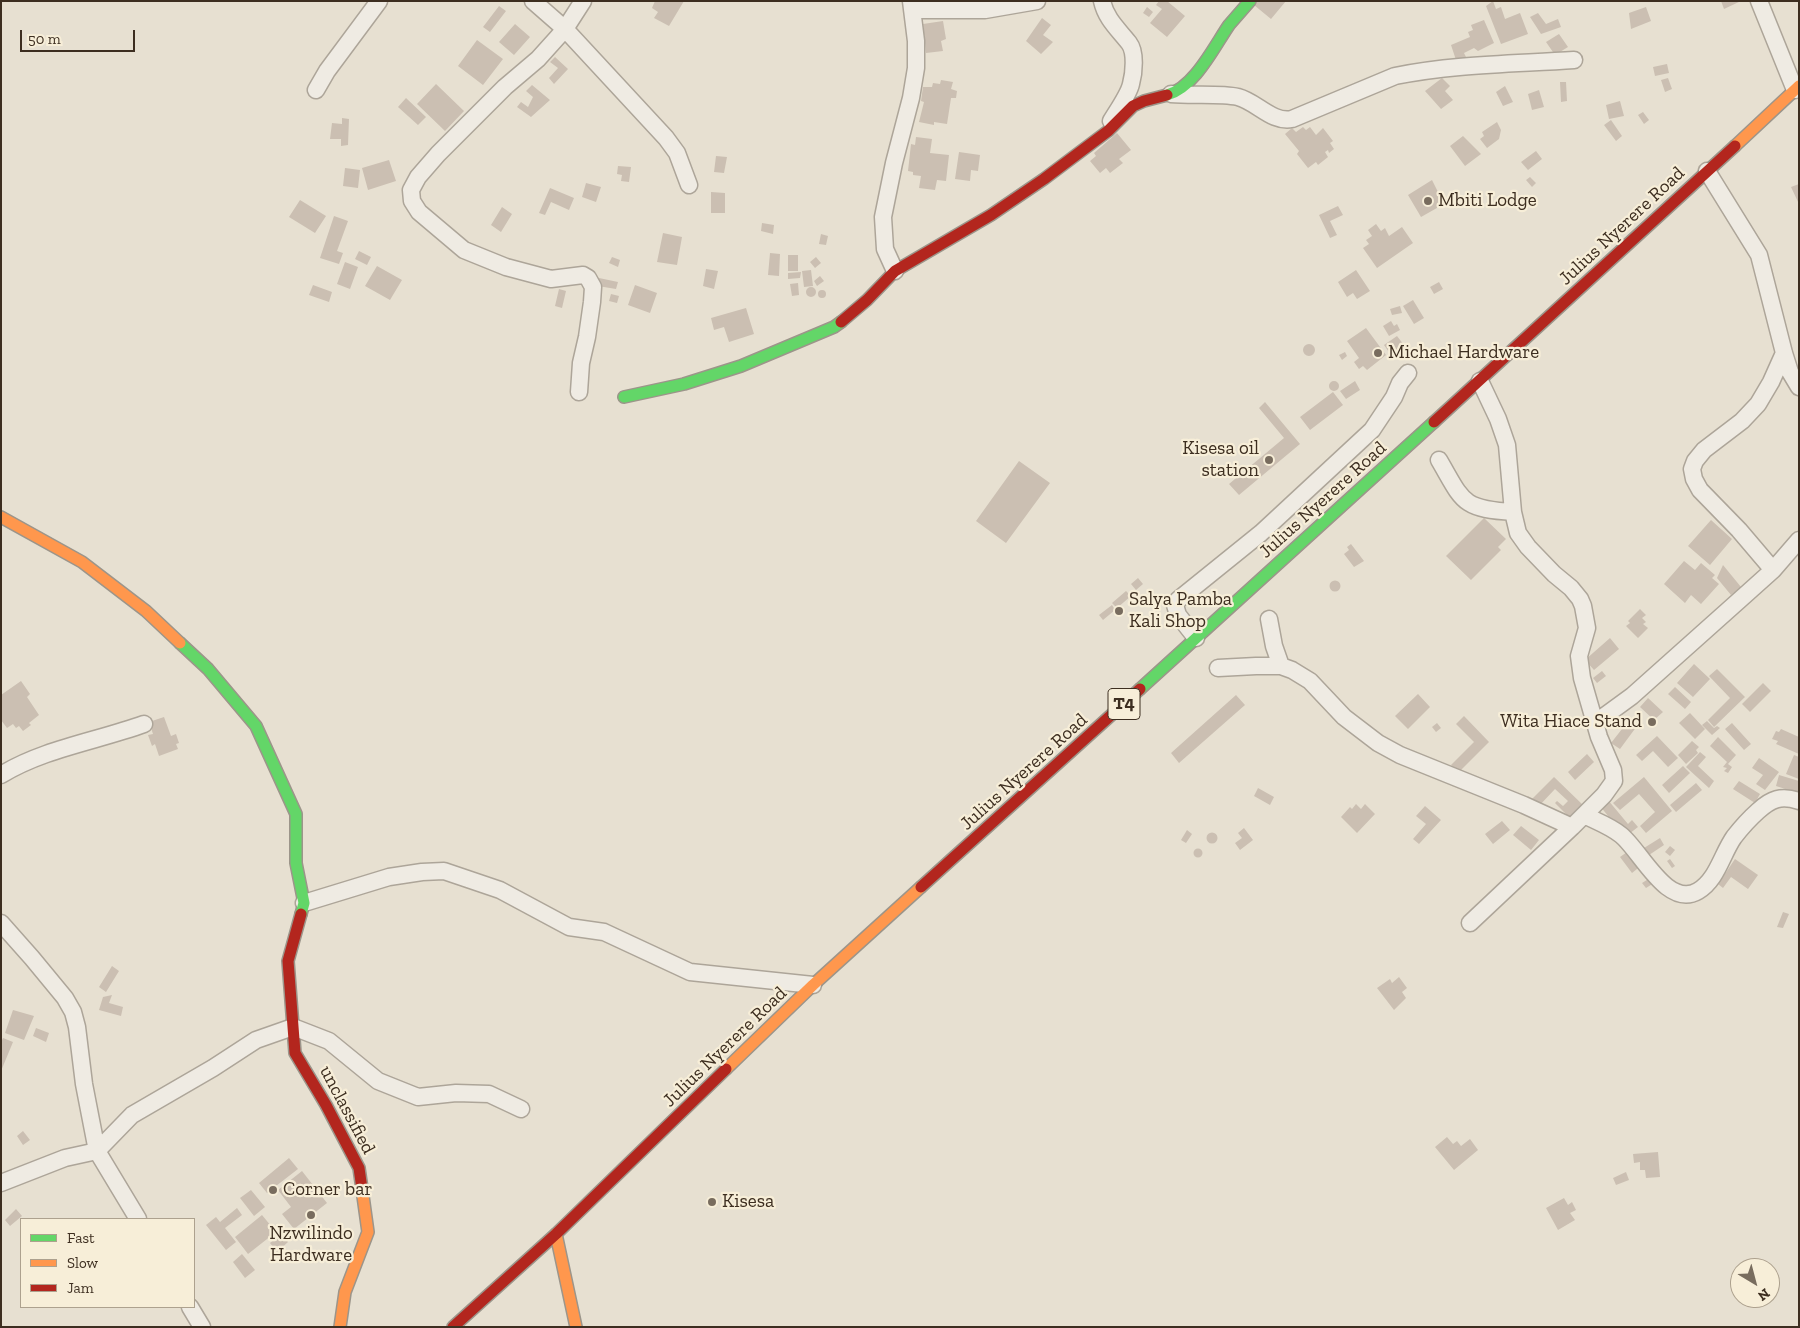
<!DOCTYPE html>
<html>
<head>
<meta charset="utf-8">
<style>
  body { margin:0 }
  #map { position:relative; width:1800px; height:1328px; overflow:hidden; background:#e7e0d1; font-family:"Zilla Slab",serif }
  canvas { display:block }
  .frame { position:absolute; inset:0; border:2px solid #3d2e20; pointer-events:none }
  .legend { position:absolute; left:20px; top:1218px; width:175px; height:90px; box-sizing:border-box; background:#f7eed8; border:1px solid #ada18e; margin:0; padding:6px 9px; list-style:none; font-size:15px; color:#3d2e20 }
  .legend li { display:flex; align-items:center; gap:10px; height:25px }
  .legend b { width:25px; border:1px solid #ada18e }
  .north { position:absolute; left:1730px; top:1258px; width:50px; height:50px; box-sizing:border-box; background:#f7eed8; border:1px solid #ada18e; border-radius:50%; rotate:143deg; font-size:14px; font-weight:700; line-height:20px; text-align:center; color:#3d2e20 }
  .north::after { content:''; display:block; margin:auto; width:18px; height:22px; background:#786c5e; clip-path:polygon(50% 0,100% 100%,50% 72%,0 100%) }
  .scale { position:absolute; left:20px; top:30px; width:115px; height:22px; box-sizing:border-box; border:2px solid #3d2e20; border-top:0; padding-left:6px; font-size:15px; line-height:18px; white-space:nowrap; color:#3d2e20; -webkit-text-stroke:4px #f7eed8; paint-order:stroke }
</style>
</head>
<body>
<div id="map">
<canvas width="1800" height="1328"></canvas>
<div class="frame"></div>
<ul class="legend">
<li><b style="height:6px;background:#63d668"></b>Fast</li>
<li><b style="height:6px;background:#ff974d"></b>Slow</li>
<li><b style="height:6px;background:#b3261e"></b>Jam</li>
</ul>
<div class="north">N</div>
<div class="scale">50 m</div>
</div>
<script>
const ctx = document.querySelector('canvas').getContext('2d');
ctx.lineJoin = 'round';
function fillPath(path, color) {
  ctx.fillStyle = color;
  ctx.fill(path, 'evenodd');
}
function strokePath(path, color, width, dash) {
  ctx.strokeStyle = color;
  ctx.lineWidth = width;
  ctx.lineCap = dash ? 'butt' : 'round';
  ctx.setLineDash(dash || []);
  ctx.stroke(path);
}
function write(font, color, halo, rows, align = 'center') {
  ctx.font = font + ' "Zilla Slab",serif';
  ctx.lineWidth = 4.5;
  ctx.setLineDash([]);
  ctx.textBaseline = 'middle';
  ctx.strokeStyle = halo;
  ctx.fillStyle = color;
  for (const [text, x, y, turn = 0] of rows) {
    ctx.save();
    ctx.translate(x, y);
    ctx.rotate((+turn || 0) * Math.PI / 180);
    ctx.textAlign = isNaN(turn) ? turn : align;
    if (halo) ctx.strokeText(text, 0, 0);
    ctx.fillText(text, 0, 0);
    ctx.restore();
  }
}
fillPath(new Path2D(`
  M655 1H684L669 26 654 18 658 12 652 8Z
  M1159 1H1167L1185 16 1167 37 1150 23 1162 9 1156 5Z
  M1258 1H1286L1271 19 1254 5Z
  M1493 1 1496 9 1501 7 1505 19 1520 13 1528 34 1501 44 1486 6Z
  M1721 1H1741L1724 9Z
  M499 6 506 11 490 32 483 27Z
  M1147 7 1153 12 1149 17 1143 13Z
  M1646 7 1651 21 1631 29 1629 13Z
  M1538 13 1546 24 1558 19 1561 27 1541 34 1530 17Z
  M1042 18 1051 25 1043 35 1053 42 1041 54 1026 41Z
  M1484 20 1494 43 1478 51 1474 48 1464 53 1466 57 1456 60 1451 45 1470 37 1468 32 1473 30 1471 25Z
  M943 21 946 39 941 41 943 51 926 53 923 24Z
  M515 24 530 37 514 55 499 42Z
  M1559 34 1568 47 1555 55 1546 42Z
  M477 40 503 59 483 85 458 66Z
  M555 57 568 69 554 84 549 78 558 68 550 62Z
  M1667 64 1669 73 1655 76 1653 67Z
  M1442 78 1450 86 1445 91 1453 100 1441 109 1425 91Z
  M1668 78 1672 89 1665 92 1661 80Z
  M941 80 953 82 951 89 957 91 956 98H951L947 124 934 122V125L919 122 924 102 921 101 923 87H932L933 83 940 84Z
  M1560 82H1566L1567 101 1561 102Z
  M436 84 464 111 445 131 417 104Z
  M532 85 550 100 531 117 517 107 521 102 528 107 533 97 526 91Z
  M1505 86 1513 102 1503 106 1496 92Z
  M1539 90 1544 107 1532 110 1528 94Z
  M406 98 426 117 418 125 398 107Z
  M1620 101 1624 116 1609 119 1606 105Z
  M1643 112 1649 120 1644 124 1638 115Z
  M342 118 349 119 348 145 341 146V139H330L332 123 342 124Z
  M1611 120 1622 136 1616 141 1604 125Z
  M1497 122 1501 130 1499 139 1487 148 1480 139 1484 136 1482 132Z
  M1303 127 1306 130 1310 127 1316 135 1323 128 1333 141 1330 143 1334 149 1329 153 1328 150 1325 152 1328 157 1318 165 1316 162 1308 168 1297 154 1299 151 1285 134 1292 128 1296 132Z
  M1117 133 1131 150 1119 159 1123 163 1110 173 1106 168 1100 173 1090 161 1096 156 1094 153Z
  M1463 136 1481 154 1465 166 1450 146Z
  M916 137 932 139 930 153 949 155 946 181 937 180 935 190 919 188 921 176 913 175V172L908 171 911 144 915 145Z
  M1536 151 1542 159 1528 170 1521 162Z
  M959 152 980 155 978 171 971 170 970 181 955 179Z
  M716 156 727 157 724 173 714 172Z
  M389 160 396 181 368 190 362 168Z
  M618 166 631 167 629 182 621 181 622 175 617 174Z
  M345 168 360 170 358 188 343 186Z
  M1530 177 1536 183 1532 187 1526 180Z
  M1432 180 1444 204 1421 217 1408 195Z
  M586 183 601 187 596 202 582 197Z
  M1799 184V204L1791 187Z
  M550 188 574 198 569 210 551 202 545 215 539 213Z
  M711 192 725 193V213H711Z
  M300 200 326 216 315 233 289 217Z
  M1338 206 1343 215 1330 221 1337 235 1330 238 1319 215Z
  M502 207 512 214 501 232 491 225Z
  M334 216 348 221 337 251 343 253 339 264 320 258Z
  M762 223 774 225 773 234 761 231Z
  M1376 224 1381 231 1385 228 1389 236 1402 227 1413 243 1377 268 1363 248 1369 244 1366 240 1372 236 1368 230Z
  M663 233 682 237 677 265 657 262Z
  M821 234 828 236 826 245 819 244Z
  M359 251 371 257 367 265 355 259Z
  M770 253 780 254 779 276 768 275Z
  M788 255H798V271H788Z
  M612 257 620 260 618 267 609 263Z
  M816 257 821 263 815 268 810 262Z
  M345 262 358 267 350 289 337 284Z
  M377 266 402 280 390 300 365 286Z
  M706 269 718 271 714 289 703 286Z
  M811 270 813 286 804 287 802 271Z
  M1356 270 1370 291 1357 299 1353 293 1347 297 1338 282Z
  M801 272 800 278 788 279V273Z
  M820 276 824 281 817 286 814 281Z
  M599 278 618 282 616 289 598 286Z
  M1439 282 1443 289 1434 294 1430 287Z
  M798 283 799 295 792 296 790 284Z
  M313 285 332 292 329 302 309 295Z
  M635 285 657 293 650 313 628 305Z
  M806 292a5 5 0 1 1 10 0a5 5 0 1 1-10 0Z
  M559 289 566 291 562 308 555 306Z
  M818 294a4 4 0 1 1 8 0a4 4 0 1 1-8 0Z
  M611 294 619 296 617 303 609 301Z
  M1413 300 1424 318 1414 324 1403 306Z
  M1400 306 1402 313 1392 315 1390 309Z
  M746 308 754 334 729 342 724 327 714 330 711 318Z
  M1391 321 1394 326 1397 324 1400 330 1389 336 1383 326Z
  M1366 328 1386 355 1367 370 1363 366 1359 369 1354 362 1359 358 1347 341Z
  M1397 336 1404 345 1391 355 1384 345Z
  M1303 350a6 6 0 1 1 12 0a6 6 0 1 1-12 0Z
  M1345 352 1347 356 1342 360 1339 355Z
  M1355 381 1360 390 1346 399 1340 391Z
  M1329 386a5 5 0 1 1 10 0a5 5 0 1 1-10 0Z
  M1333 392 1343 405 1310 430 1300 417Z
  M1265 402 1300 444 1239 495 1229 484 1284 438 1259 408Z
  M1019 461 1050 483 1006 543 976 521Z
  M1484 518 1506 539 1498 547 1501 550 1471 580 1446 556Z
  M1711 520 1732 539 1710 565 1688 546Z
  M1351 544 1364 561 1354 567 1344 554 1349 550 1347 547Z
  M1684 561 1695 570 1701 563 1715 575 1712 578 1719 584 1701 604 1691 595 1685 603 1664 584Z
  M1723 565 1741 587 1731 595 1717 578Z
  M1138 578 1143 584 1136 590 1131 584Z
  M1329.5 586a5.5 5.5 0 1 1 11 0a5.5 5.5 0 1 1-11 0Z
  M1126 591 1131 596 1117 608 1112 603Z
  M1112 605 1115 610 1103 620 1099 615Z
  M1640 609 1646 615 1642 618 1646 622 1643 624 1648 628 1638 638 1626 626 1630 623 1628 621Z
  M1610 638 1619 649 1594 670 1585 660Z
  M1694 664 1710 679 1693 697 1677 683Z
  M1717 669 1745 697 1714 727 1708 720 1730 698 1709 676Z
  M1602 671 1606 676 1597 683 1593 678Z
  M21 681 30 694 27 697 39 715 29 723 31 725 23 731 19 726 16 728 13 724 7 728 1 720V695Z
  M1763 683 1771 691 1750 712 1742 704Z
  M1675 687 1691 702 1685 709 1668 694Z
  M1418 694 1430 707 1408 729 1395 716Z
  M1236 695 1245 705 1179 763 1171 753Z
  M1648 698 1663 712 1654 720 1640 707Z
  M1690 713 1705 729 1695 739 1679 723Z
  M1464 716 1489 742 1459 772 1451 765 1474 742 1456 724Z
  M164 717 171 736 176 734 179 743 176 744 178 749 159 756 155 744 152 746 148 735 153 734 149 722Z
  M1629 720 1637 726 1620 749 1611 743Z
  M1707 721 1714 728 1717 726 1720 728 1712 735 1702 725Z
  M1437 723 1441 728 1436 732 1432 727Z
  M1732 723 1751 744 1744 750 1725 729Z
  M1781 729 1799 737V754L1776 744 1778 741 1772 739 1776 731 1779 732Z
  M1657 736 1678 758 1668 767 1653 751 1642 761 1636 755Z
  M1718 737 1736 755 1728 764 1732 767 1728 773 1724 771 1727 768 1723 767 1727 762 1710 746Z
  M1692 741 1699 747 1696 750 1698 753 1686 764 1678 755Z
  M1700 752 1706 757 1698 766 1714 781 1709 788 1686 767Z
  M1587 754 1594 762 1575 780 1568 772Z
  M1794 755 1799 757V779L1786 774Z
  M1759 758 1779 772 1765 790 1756 784 1763 775 1752 768Z
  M1683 766 1690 773 1669 793 1662 785Z
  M1779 775 1799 781 1798 793 1776 786Z
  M1554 777 1583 805 1570 818 1555 803 1557 801 1563 806 1568 801 1555 789 1538 807 1531 800Z
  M1644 777 1672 811 1646 833 1640 826 1655 812 1639 794 1620 810 1613 803Z
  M1739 781 1760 794 1755 803 1733 789Z
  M1696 783 1702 790 1676 812 1670 805Z
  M1258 788 1274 797 1270 805 1254 796Z
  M1608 800 1628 824 1632 820 1638 827 1625 837 1600 806Z
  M1356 804 1361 809 1365 804 1375 814 1357 833 1341 817 1350 807 1352 809Z
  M1425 806 1441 820 1419 844 1413 839 1426 824 1416 816Z
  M1502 821 1510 830 1493 844 1485 834Z
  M1521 826 1539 840 1531 850 1513 835Z
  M1244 828 1253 840 1240 850 1235 843 1242 838 1238 833Z
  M1187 830 1192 834 1186 843 1181 840Z
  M1206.5 838a5.5 5.5 0 1 1 11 0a5.5 5.5 0 1 1-11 0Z
  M1660 838 1664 845 1649 855 1644 848Z
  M1670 846 1675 850 1670 856 1665 852Z
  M1193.5 853a4.5 4.5 0 1 1 9 0a4.5 4.5 0 1 1-9 0Z
  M1630 850 1642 865 1632 873 1620 857Z
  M1670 859 1675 866 1672 868 1667 861Z
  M1735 859 1758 875 1748 889 1731 877 1723 888 1718 884Z
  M1650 878 1654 883 1646 888 1642 883Z
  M1783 912 1789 914 1783 928 1777 927Z
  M112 966 119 971 106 992 99 987Z
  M1399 977 1407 988 1402 992 1406 998 1394 1010 1377 988 1390 979 1392 983Z
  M112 995 109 1003 123 1007 121 1016 99 1010 103 997Z
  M13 1010 34 1016 24 1040 5 1033Z
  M36 1028 49 1033 46 1042 33 1036Z
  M3 1038 13 1042 1 1071V1042Z
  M23 1131 30 1140 23 1145 17 1136Z
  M1447 1137 1453 1144 1457 1141 1461 1146 1470 1139 1478 1150 1454 1170 1435 1147Z
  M1658 1152 1660 1177 1646 1178 1645 1170H1640V1162L1634 1163 1633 1154Z
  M289 1158 298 1169 267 1193 259 1183Z
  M302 1171 327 1203 294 1229 282 1214 291 1207 278 1190Z
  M1626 1172 1629 1180 1616 1185 1613 1178Z
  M251 1190 265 1207 254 1216 240 1198Z
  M1564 1198 1568 1205 1572 1202 1576 1210 1570 1213 1575 1220 1558 1230 1546 1208Z
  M237 1208 242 1215 225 1228 236 1242 226 1250 206 1225 216 1217 220 1222Z
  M16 1209 22 1216 10 1226 5 1220Z
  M262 1215 276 1232 248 1254 235 1237Z
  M281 1234 288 1242 277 1252 270 1243Z
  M242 1254 255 1270 245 1278 233 1262Z`), '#cbbfb2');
const street = new Path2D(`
  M533 1 565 29 666 138 677 153 689 185
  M1102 1C1106 19 1118 29 1129 43 1136 52 1134 73 1131 84 1129 94 1117 111 1111 121
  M1759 1 1795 90
  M912 10H985L1037 1
  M316 90 327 71 379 1
  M1171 94C1191 96 1220 93 1238 97 1257 102 1272 123 1292 119L1395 76C1454 64 1514 64 1574 60
  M1707 171 1759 255 1784 353 1790 372 1799 387
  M895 271 885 249 883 217 894 163 911 98 916 68V41L911 1
  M579 392 581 363 587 337 592 302 593 287 588 278 583 275 551 279 506 267 464 250 419 212 412 201 411 190 418 177 438 154 505 87 538 59 565 29 583 1
  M1439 460C1463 501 1461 509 1513 512
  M1773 570 1739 530 1700 490 1694 479 1692 469 1695 461 1704 450 1742 421 1758 404 1771 382 1784 353
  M1269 619 1274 646 1281 666
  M1196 638 1178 615 1175 605 1178 600 1261 533 1372 430 1394 397 1400 383 1408 373
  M1218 668 1256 666H1281L1292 670 1310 681 1344 717 1378 743 1400 755 1524 805 1572 827
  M1595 723 1632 696 1744 596 1773 570 1799 540
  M1 775C43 749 97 741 144 724
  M1584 815C1596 821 1610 826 1621 835 1641 851 1667 909 1698 891 1717 880 1722 854 1734 837 1741 828 1749 819 1758 811 1771 799 1781 795 1799 801
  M304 903 389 877 422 872 444 871 500 890 569 927 604 932 690 972 813 985
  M1 923 32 958 65 998 73 1012 77 1027 84 1084 97 1151 138 1219
  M1470 923 1572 827 1604 795 1614 781 1613 770 1599 737 1582 678 1579 656 1587 628 1583 606 1580 599 1571 588 1554 574 1528 547 1518 533 1513 512 1507 445 1498 419 1480 381
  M1 1183 65 1158 97 1151 132 1115 213 1068 256 1040 293 1027 329 1041 378 1081 418 1097 456 1093 489 1094 521 1109
  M190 1307 202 1327`);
const fast = new Path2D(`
  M1167 95C1194 88 1214 47 1229 25 1236 17 1243 9 1250 1
  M624 397 684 384 741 366 834 327 841 322
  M180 643 208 669 256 726 296 814V863L304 903 301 914
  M1140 689 1434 422`);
const slow = new Path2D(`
  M1735 146 1799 86
  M1 517 82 562 146 611 180 643
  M726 1069 813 985 921 887
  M556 1234 576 1327
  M340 1327 345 1292 368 1232 362 1189`);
const jam = new Path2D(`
  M841 322 867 300 895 271 991 215 1044 179 1108 131 1133 106 1144 101 1167 95
  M1434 422 1735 146
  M921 887 1140 689
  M301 914 288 961 295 1053 326 1105 359 1168 362 1189
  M453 1327 556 1234 726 1069`);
strokePath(street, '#ada599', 19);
strokePath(fast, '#9c958a', 14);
strokePath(slow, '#9c958a', 14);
strokePath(jam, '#9c958a', 14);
strokePath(street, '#efebe3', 16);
strokePath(fast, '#63d668', 11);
strokePath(slow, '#ff974d', 11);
strokePath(jam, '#b3261e', 11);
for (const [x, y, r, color] of [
  [1428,201,5,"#786c5e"],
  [1378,353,5,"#786c5e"],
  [1269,460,5,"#786c5e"],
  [1119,611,5,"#786c5e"],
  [1652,722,5,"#786c5e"],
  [273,1190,5,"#786c5e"],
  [712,1202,5,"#786c5e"],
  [311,1215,5,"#786c5e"]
]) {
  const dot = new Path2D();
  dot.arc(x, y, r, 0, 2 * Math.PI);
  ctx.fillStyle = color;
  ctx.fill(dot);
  strokePath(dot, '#f7eed8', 2);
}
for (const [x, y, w] of [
  [1124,704,32]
]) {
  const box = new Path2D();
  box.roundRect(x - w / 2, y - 15.5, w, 31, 4);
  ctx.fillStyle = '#f7eed8';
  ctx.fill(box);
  strokePath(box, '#3d2e20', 1);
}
write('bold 18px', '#3d2e20', null, [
  ["T4",1124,704]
]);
write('19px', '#3d2e20', '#f7eed8', [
  ["Mbiti Lodge",1438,201],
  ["Michael Hardware",1388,353],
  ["Kisesa oil",1259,449,"right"],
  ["station",1259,471,"right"],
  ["Salya Pamba",1129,600],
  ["Kali Shop",1129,622],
  ["Wita Hiace Stand",1642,722,"right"],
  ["Corner bar",283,1190],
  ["Kisesa",722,1202],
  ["Nzwilindo",311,1234,"center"],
  ["Hardware",311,1256,"center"]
], 'left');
write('19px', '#3d2e20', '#f7eed8', [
  ["Julius Nyerere Road",1622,226,-43],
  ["Julius Nyerere Road",1323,500,-42],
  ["Julius Nyerere Road",1024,772,-42],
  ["Julius Nyerere Road",725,1047,-44],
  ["unclassified",347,1110,62]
]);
</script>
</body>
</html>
